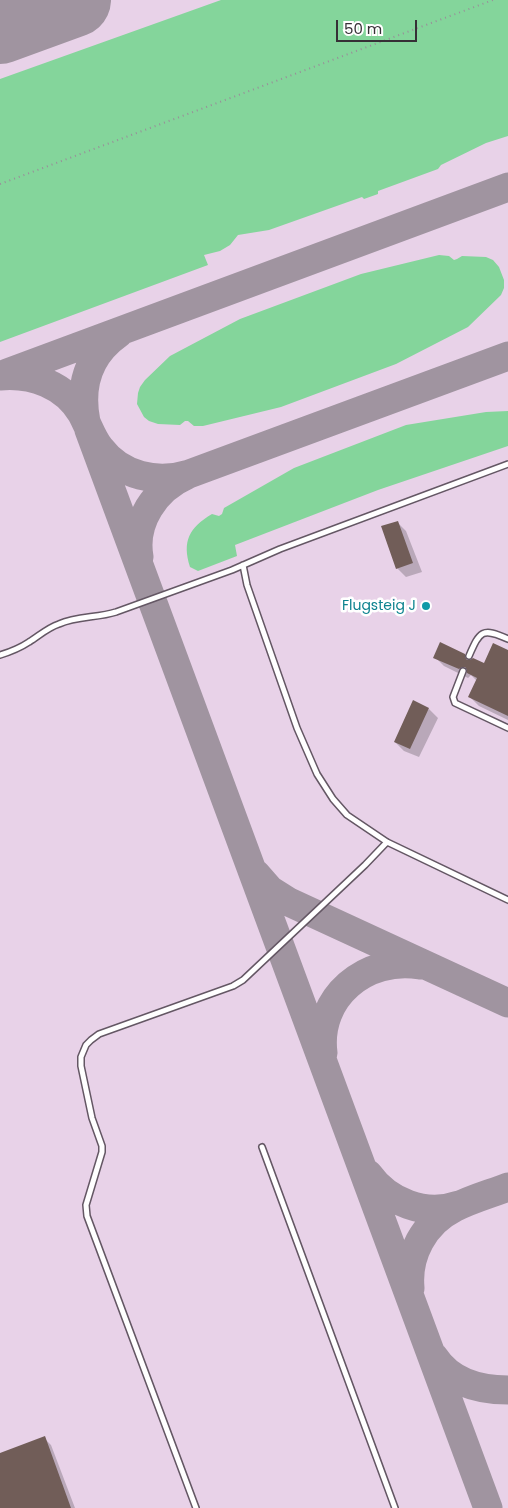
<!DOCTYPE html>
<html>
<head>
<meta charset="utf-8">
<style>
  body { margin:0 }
  #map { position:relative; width:508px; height:1508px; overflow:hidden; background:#eedeee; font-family:Poppins,sans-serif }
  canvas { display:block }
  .scale { position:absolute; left:336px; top:20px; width:81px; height:22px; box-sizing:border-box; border:2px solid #363036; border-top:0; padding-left:6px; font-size:15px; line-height:18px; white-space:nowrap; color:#363036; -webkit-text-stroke:4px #fff; paint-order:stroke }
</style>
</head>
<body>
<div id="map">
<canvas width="508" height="1508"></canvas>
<div class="scale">50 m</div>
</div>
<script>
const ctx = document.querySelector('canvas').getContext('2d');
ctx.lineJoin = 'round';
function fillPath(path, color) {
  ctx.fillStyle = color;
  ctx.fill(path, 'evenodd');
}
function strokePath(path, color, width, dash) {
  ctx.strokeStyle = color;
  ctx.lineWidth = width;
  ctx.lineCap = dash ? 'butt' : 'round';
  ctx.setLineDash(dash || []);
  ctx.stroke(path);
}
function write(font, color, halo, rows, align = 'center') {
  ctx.font = font + ' Poppins,sans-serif';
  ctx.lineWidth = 5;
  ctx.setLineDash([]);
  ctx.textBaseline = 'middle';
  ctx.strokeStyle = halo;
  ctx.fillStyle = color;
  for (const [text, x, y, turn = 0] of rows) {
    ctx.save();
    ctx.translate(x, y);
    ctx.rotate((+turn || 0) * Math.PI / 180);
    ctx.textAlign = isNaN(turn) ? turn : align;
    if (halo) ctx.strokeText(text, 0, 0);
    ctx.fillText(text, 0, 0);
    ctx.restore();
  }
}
fillPath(new Path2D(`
  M0 0H508V1508H0Z`), '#e8d2e8');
fillPath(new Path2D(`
  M221 0H508V136L486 143 441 165 438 169 378 191V194L364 199 362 197 269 230 238 235 230 245 220 251 204 255 208 265 0 342V79Z
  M439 255 449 256 454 260 457 259 462 256 486 257 493 260 499 267 504 280V288L501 295 468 327 396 364 281 407 203 426H194L188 421H185L180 425 158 424 149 421 144 417 137 404 138 393 140 387 145 380 170 356 240 319 361 274Z
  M508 411V446L378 490 235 545 237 556 198 571 190 567C182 541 189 528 212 514L219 516 222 514 224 508 294 468 406 425 486 412Z`), '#84d59b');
fillPath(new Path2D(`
  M397 522 406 531 422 572 406 577 397 568Z
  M508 651V720L479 706 470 697 477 681 471 675 468 678 444 666 435 657 464 655 471 661 485 665Z
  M429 709 438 718 419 757 404 751 395 742Z
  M44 1438 51 1445 75 1508H0V1454Z`), '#0003');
strokePath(new Path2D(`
  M59 5 71 0
  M7 373 508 187
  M0 376C32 373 65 385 82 414 88 425 92 438 100 448 121 476 157 484 189 474L508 356
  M86 422C79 387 87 356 118 334
  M89 430 488 1508
  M139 557C133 522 155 489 187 475
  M256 874 270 890 289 902 508 1003
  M323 1053C316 997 366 956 420 965
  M368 1174C388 1202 425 1217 459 1205
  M410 1288C407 1255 424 1223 454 1208 471 1199 490 1194 508 1187
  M434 1357C451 1383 479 1390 508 1390`), '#a094a0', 29);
strokePath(new Path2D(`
  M0 27 74 0`), '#a094a0', 74);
fillPath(new Path2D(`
  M398 521 413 563 396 569 381 526Z
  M440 642 465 654V657L467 660H470L473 658 484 663 493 643 508 650V716L468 697 477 678 467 673V670L465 667H462L459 669 433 658Z
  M413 700 429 708 410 749 394 742Z
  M45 1436 71 1508H0V1453Z`), '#715d58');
const service = new Path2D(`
  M243 565 247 585 297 728 317 774 333 799 347 815 387 842 508 900
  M0 655C10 652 20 648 29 642 39 636 47 628 59 624 77 616 97 618 116 612L232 570 280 549 508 464
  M469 656C480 631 482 627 508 639
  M463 671 453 697 455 703 508 728
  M262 1147 395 1508
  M196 1508 87 1216 86 1205 102 1152V1146L92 1118 81 1066V1057L86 1045 91 1040 99 1034 233 986 243 980 365 865 387 842`);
strokePath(service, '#645764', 8);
strokePath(new Path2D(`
  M0 184 493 0`), '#998e99', 2, [1, 4]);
strokePath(service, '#fff', 5);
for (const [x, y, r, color] of [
  [426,606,5,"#0f9aa8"]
]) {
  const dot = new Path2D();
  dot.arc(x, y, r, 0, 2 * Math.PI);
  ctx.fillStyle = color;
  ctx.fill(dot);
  strokePath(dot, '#fff', 2);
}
write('14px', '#0d838f', '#fff', [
  ["Flugsteig J",416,606]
], 'right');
</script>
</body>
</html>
